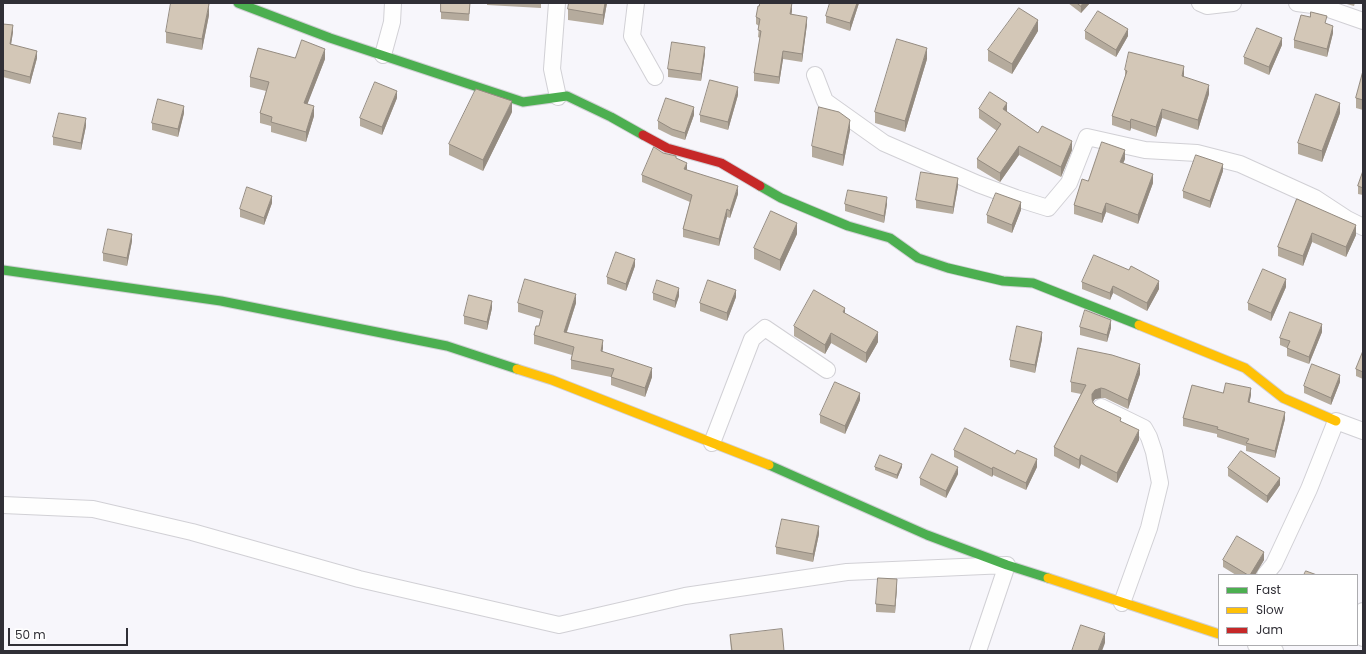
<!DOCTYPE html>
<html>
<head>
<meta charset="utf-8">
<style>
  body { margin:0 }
  #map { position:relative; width:1366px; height:654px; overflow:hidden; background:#f7f6fb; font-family:Poppins,sans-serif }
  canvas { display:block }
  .frame { position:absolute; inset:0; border:4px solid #302f36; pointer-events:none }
  .legend { position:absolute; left:1218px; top:574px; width:140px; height:72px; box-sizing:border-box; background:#fff; border:1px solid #acacaf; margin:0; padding:5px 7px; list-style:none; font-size:12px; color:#302f36 }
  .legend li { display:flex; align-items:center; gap:8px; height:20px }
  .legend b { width:20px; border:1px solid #acacaf }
  .scale { position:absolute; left:8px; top:628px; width:120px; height:18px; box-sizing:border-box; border:2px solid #302f36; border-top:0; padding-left:5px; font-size:12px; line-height:14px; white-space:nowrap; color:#302f36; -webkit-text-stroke:3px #fff; paint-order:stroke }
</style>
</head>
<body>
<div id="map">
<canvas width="1366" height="654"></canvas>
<div class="frame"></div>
<ul class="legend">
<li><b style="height:5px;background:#4caf50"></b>Fast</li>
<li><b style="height:5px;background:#ffc107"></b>Slow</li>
<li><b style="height:5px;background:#c62828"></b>Jam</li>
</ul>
<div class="scale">50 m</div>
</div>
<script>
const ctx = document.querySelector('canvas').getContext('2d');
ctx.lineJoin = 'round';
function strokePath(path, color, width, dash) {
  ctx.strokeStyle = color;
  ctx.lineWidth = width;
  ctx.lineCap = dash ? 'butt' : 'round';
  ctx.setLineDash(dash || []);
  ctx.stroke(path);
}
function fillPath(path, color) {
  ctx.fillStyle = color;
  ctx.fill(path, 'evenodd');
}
const street = new Path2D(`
  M557 3 552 69 558 97
  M636 3 632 36 655 77
  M1200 3 1207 6 1233 3
  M1297 3 1320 6 1363 21
  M383 55 392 22 393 3
  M815 75 825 101 884 143 978 184 1016 198 1048 208 1069 183 1087 137 1145 150 1197 153 1240 164 1315 198 1347 219 1363 227
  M1101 407 1144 428 1149 437 1154 452 1160 483 1149 528 1122 603
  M712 443 752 339 765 328 827 370
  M3 505 93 509 192 532 359 579 559 625 685 596 847 572 1007 565 978 651
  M1265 575 1274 564 1309 489 1336 421 1363 431
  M1363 611 1361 633 1363 638
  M1256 645 1275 651`);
const fast = new Path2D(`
  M238 3 330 38 523 102 567 96 611 117 643 135
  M760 186 781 198 848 226 890 238 918 258 948 268 1003 281 1033 283 1139 325
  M3 270 221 301 447 346 517 369
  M769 465 927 535 1007 565 1048 578`);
const slow = new Path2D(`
  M1139 325 1245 368 1283 398 1336 421
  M517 369 552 380 769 465
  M1048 578 1219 634`);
const jam = new Path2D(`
  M643 135 667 148 721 163 760 186`);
strokePath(street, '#d1d0d5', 18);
strokePath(fast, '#d1d0d5', 11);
strokePath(slow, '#d1d0d5', 11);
strokePath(jam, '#d1d0d5', 11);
strokePath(street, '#fefefe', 16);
strokePath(fast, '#4caf50', 9);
strokePath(slow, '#ffc107', 9);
strokePath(jam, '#c62828', 9);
fillPath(new Path2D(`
  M470 3 469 21 441 19V12Z
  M487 3H541V8L487 5Z
  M607 3 603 25 568 20V9Z
  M859 3 850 31 826 23V16Z
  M1068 3H1090L1081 13Z
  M1343 3H1355L1354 6Z
  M792 11 791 15 807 24 802 62 783 59 779 84 754 81V73L760 38 758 37 759 26 756 24V17Z
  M209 15 202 50 166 43V32Z
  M3 24 13 32 11 44 37 58 30 84 3 77Z
  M1327 24 1333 33 1327 57 1294 48V40Z
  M1038 31 1012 74 988 61V50Z
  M1085 31 1128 36 1116 57 1085 39Z
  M1282 45 1269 75 1244 64V57Z
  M705 54 701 81 668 77V69Z
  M295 58 325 59 307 104 314 116 306 142 271 132V126L260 123V113L266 91 250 87V77Z
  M927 59 905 132 875 123V112Z
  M1125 70 1184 75V77L1209 94 1198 130 1162 118 1156 137 1131 128 1130 131 1112 125V116L1125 79Z
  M1363 71V110L1356 108V98Z
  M738 95 728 130 700 122V115Z
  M397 98 382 135 360 126V118Z
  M979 109 1007 112 1038 133 1072 150 1061 177 1019 155 1000 182 977 168V159L997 131 979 118Z
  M512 112 483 171 449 155V144Z
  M184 113 178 137 152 130V123Z
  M1340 113 1322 162 1298 154V143Z
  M694 115 685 140 672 136 658 129V121Z
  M86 126 81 150 53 145V137Z
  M850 130 843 166 812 157V146Z
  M676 159 687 170 738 194 730 218 727 217 719 246 683 237V229L690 202 642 182V175Z
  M1125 159 1123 163 1153 183 1138 224 1106 212 1102 223 1074 214V205L1088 181Z
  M1223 171 1210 208 1183 198V191Z
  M1363 171V195L1358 194V186Z
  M958 186 953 214 916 208V200Z
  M1297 199 1356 235 1346 257 1312 242 1303 266 1278 256V247Z
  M272 203 264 225 240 217V209Z
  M845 204H887L884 223 845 211Z
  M1021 210 1012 233 987 223V215Z
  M797 234 780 271 754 259V248Z
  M132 241 127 266 103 261V253Z
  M635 266 626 291 607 284V277Z
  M1082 282 1159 289 1147 311 1113 293 1110 300 1082 289Z
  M1286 287 1271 321 1248 310V303Z
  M653 293 679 296 675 308 653 300Z
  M736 297 727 321 700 311V303Z
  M518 303H576L567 332 603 348 602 351 652 377 645 397 611 385V377L571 369V360L572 355 534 344V335L539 326 541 319 518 312Z
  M492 308 487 330 464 324V316Z
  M845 314 878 342 866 363 831 343 825 354 794 336V326Z
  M1080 327 1111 328 1107 342 1080 335Z
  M1322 332 1309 364 1287 356V348L1280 345V338Z
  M1042 339 1035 373 1010 367V360Z
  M1363 351V379L1356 376V369Z
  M1140 374 1128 409 1105 398H1101L1095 399 1093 402 1096 406 1121 422 1139 440 1117 483 1081 464 1079 469 1054 456V447L1081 394 1071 392V382Z
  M1340 382 1331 405 1304 393V386Z
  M1223 393 1251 395 1249 403 1285 419 1275 458 1246 451V446L1217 437V434L1183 426V418Z
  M860 400 845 434 820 423V415Z
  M954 450 1037 467 1026 490 993 475 992 477 954 457Z
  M875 467H902L897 479 875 470Z
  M1228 468 1280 485 1267 503 1228 476Z
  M958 474 946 498 920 485V478Z
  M819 534 813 562 776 554V547Z
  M1223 560H1264L1255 575H1236L1223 567Z
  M897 587 895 613 876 612V604Z
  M730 635 784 651H731Z`), '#b5ab9d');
fillPath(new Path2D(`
  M605 3H607L603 25V15Z
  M792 3V11L790 22V14Z
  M857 3H859L850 31V23Z
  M1083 3H1090L1081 13V6Z
  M209 4V15L202 50V39Z
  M807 17V24L802 62V54Z
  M1038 20V31L1012 74V64Z
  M13 25V32L10 51V44Z
  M1333 26V33L1327 57V49Z
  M1128 29V36L1116 57V50Z
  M1282 38V45L1269 75V67Z
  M705 47V54L701 81V74Z
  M927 48V59L905 132V121Z
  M325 49V59L304 113V103Z
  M37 51V58L30 84V77Z
  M783 51V59L779 84V77Z
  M1184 66V75L1182 86V76Z
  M1209 85V94L1198 130V120Z
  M738 87V95L728 130V122Z
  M397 91V98L382 135V127Z
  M512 101V112L483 171V160Z
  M1007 103V113L1003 109Z
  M1340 103V113L1322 162V151Z
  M184 106V113L178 137V129Z
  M314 106V116L306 142V132Z
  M694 107V115L685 140V133Z
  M1162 109V118L1156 137V127Z
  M86 118V126L81 150V143Z
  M1131 119V128L1130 131V122Z
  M850 120V130L843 166V155Z
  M1072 141V150L1061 177V167Z
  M1019 146V155L1000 182V173Z
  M1125 150V159L1120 171V162Z
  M687 163V170L684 169Z
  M1223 164V171L1210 208V201Z
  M1153 174V183L1138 224V215Z
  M958 178V186L953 214V207Z
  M738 186V194L730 218V211Z
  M272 196V203L264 225V218Z
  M887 197V204L884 223V216Z
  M1021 202V210L1012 233V225Z
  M1106 203V212L1102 223V214Z
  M727 209V217L719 246V239Z
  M797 223V234L780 271V260Z
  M1356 225V235L1346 257V247Z
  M1312 233V242L1303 266V256Z
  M132 234V241L127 266V258Z
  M635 259V266L626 291V284Z
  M1286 279V287L1271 321V313Z
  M1159 281V289L1147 311V303Z
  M1113 286V293L1110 300V293Z
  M679 288V296L675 308V301Z
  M736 290V297L727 321V313Z
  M576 294V303L564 340V332Z
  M492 301V308L487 330V322Z
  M845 308V317L843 312Z
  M1111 320V328L1107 342V335Z
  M1322 324V332L1309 364V357Z
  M878 332V342L866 363V353Z
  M1042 332V339L1035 373V365Z
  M831 333V343L825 354V345Z
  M603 340V348L601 360V351Z
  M1140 364V374L1128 409V400Z
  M652 368V377L645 397V388Z
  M1340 375V382L1331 405V398Z
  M1101 388V398L1095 399 1092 403V394L1095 390Z
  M1251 388V395L1248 410V402Z
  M860 393V400L845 434V426Z
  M1285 412V419L1275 458V451Z
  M1139 430V440L1117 483V473Z
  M1081 455V464L1079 469V460Z
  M1037 459V467L1026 490V483Z
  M902 464V467L897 479V475Z
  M958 467V474L946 498V491Z
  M993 467V475L992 477V469Z
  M1280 478V485L1267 503V496Z
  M819 526V534L813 562V554Z
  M1264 552V560L1255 575H1250Z
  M897 579V587L895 613V606Z
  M1105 633V643L1102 651H1098Z`), '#948b80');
const building = new Path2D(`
  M171 3H206L209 4 202 39 166 32Z
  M441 3H470L469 14 441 12Z
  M569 3H605L603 15 568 9Z
  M760 3H792L790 14 807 17 802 54 783 51 779 77 754 73 761 31 758 30 760 19 756 17 758 6H759Z
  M830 3H857L850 23 826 16Z
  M1077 3H1083L1081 6Z
  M1019 8 1038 20 1012 64 988 50Z
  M1098 11 1128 29 1116 50 1085 31Z
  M1311 12 1327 16 1325 23 1333 26 1327 49 1294 40 1301 15 1310 17Z
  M3 24 13 25 10 44 37 51 30 77 3 70Z
  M1257 28 1282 38 1269 67 1244 57Z
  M897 39 927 48 905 121 875 112Z
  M302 40 325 49 304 103 314 106 306 132 271 122 272 117 260 113 269 82 250 77 258 48 295 58Z
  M672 42 705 47 701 74 668 69Z
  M1129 52 1184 66 1182 76 1209 85 1198 120 1162 109 1156 127 1131 119 1130 122 1112 116 1127 71 1125 70Z
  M1363 71V100L1356 98Z
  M710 80 738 87 728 122 700 115Z
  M375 82 397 91 382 127 360 118Z
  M476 89 512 101 483 160 449 144Z
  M990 92 1007 103 1003 109 1038 133 1042 126 1072 141 1061 167 1019 146 1000 173 977 159 1001 124 979 109Z
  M1316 94 1340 103 1322 151 1298 143Z
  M666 98 694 107 685 133 672 129 658 121Z
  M158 99 184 106 178 129 152 123Z
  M819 107 839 112 850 120 843 155 812 146Z
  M59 113 86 118 81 143 53 137Z
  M1102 142 1125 150 1120 162 1153 174 1138 215 1106 203 1102 214 1074 205 1082 179 1088 181Z
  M654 147 663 153 676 156V158L687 163 684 169 738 186 730 211 727 209 719 239 683 229 692 195 642 175Z
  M1196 155 1223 164 1210 201 1183 191Z
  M1363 171V188L1358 186Z
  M921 172 958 178 953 207 916 200Z
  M247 187 272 196 264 218 240 209Z
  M848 190 887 197 884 216 845 204Z
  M996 193 1021 202 1012 225 987 215Z
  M1297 199 1356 225 1346 247 1312 233 1303 256 1278 247Z
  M771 211 797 223 780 260 754 248Z
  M108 229 132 234 127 258 103 253Z
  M616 252 635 259 626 284 607 277Z
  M1094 255 1129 270 1131 266 1159 281 1147 303 1113 286 1110 293 1082 282Z
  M1263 269 1286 279 1271 313 1248 303Z
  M525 279 576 294 564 332 603 340 601 351 652 368 645 388 611 377 614 369 571 360 574 347 534 335 536 326H539L543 311 518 303Z
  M657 280 679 288 675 301 653 293Z
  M708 280 736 290 727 313 700 303Z
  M814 290 845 308 843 312 878 332 866 353 831 333 825 345 794 326Z
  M469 295 492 301 487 322 464 316Z
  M1085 310 1111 320 1107 335 1080 327Z
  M1290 312 1322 324 1309 357 1287 348 1290 341 1280 338Z
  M1017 326 1042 332 1035 365 1010 360Z
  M1078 348 1112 355 1140 364 1128 400 1105 389 1101 388 1095 390 1092 394V399L1093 403 1096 406 1121 418 1120 421 1139 430 1117 473 1081 455 1079 460 1054 447 1086 385 1071 382Z
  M1363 351V372L1356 369Z
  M1312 364 1340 375 1331 398 1304 386Z
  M835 382 860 393 845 426 820 415Z
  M1226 383 1251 388 1248 402 1285 412 1275 451 1246 443 1249 439 1217 429 1218 427 1183 418 1192 385 1223 393Z
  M965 428 1015 454 1017 450 1037 459 1026 483 993 467 992 469 954 450Z
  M1241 451 1280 478 1267 496 1228 468Z
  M932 454 958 467 946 491 920 478Z
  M880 455 902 464 897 475 875 467Z
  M782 519 819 526 813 554 776 547Z
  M1237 536 1264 552 1250 575H1248L1223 560Z
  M1306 571 1317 575H1304Z
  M878 578 897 579 895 606 876 604Z
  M1081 625 1105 633 1098 651H1072Z
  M782 629 784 651H732L730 635Z`);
fillPath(building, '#d3c7b7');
strokePath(building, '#948b80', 1);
</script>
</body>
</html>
